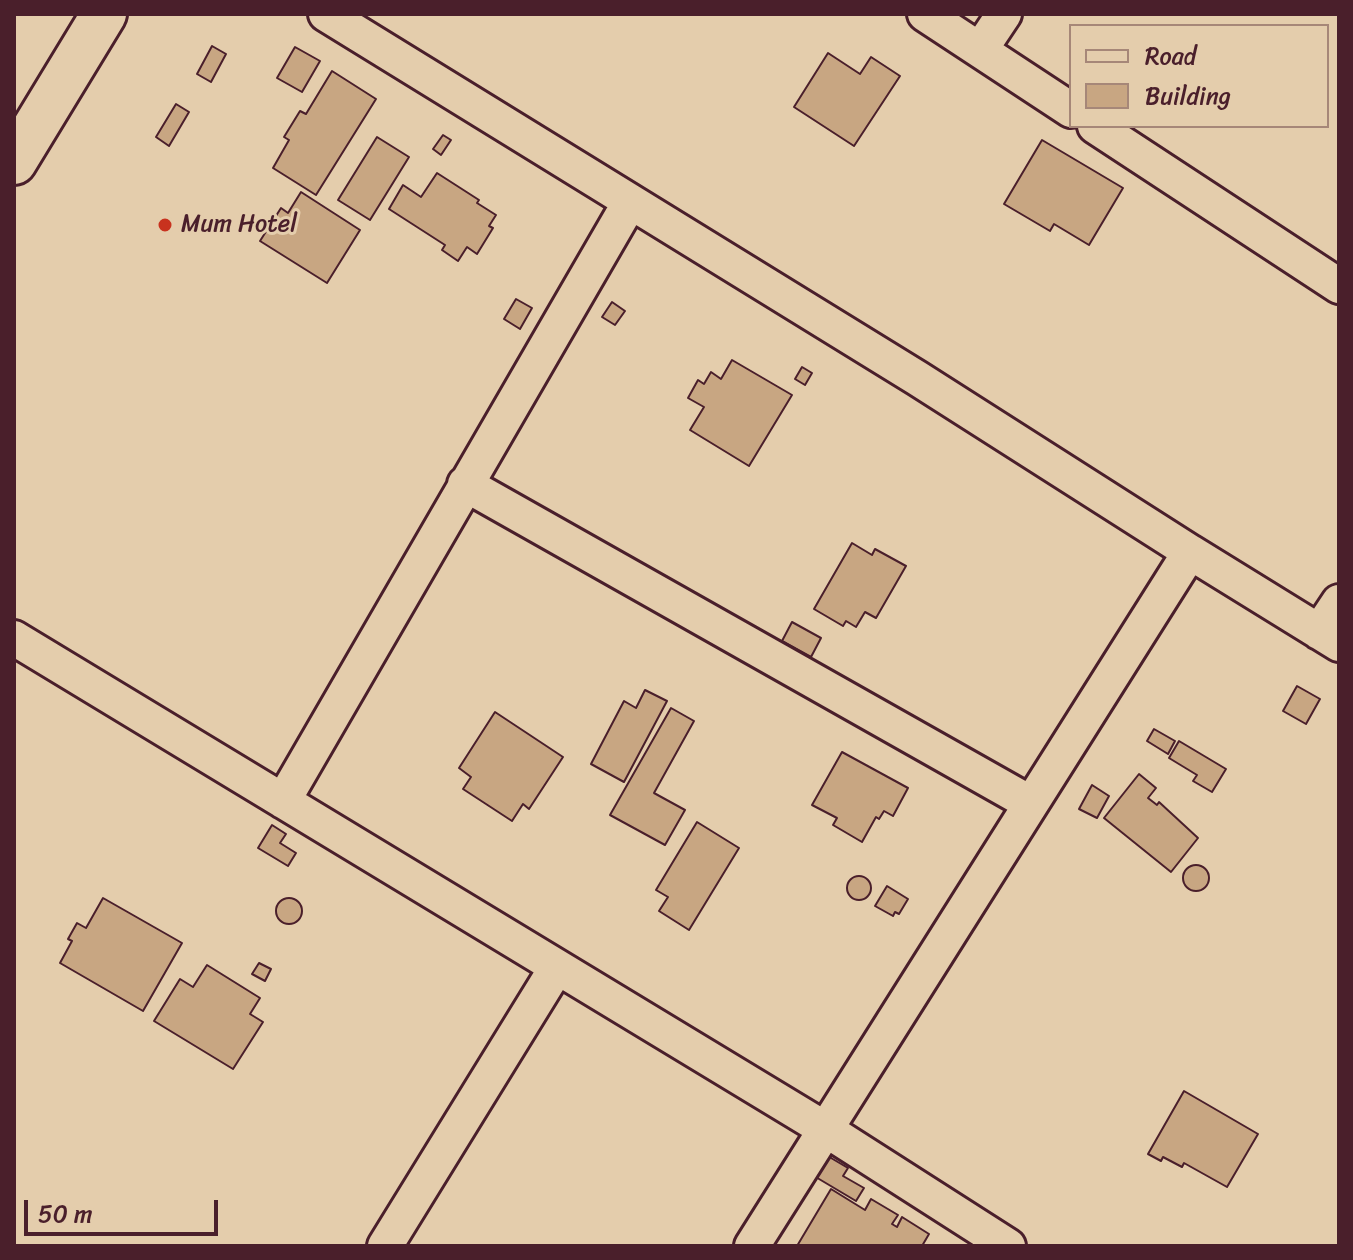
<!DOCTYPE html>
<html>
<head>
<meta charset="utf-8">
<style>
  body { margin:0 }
  #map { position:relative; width:1353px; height:1260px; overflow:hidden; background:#e4cdac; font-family:Sriracha,sans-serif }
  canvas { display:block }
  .frame { position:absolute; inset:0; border:16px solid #4a1f2b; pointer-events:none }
  .legend { position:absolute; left:1069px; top:24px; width:260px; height:104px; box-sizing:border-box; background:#e4cdac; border:2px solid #a68778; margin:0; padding:10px 14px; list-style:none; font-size:24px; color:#4a1f2b }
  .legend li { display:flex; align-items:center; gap:16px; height:40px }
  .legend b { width:40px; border:2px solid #a68778 }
  .scale { position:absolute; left:24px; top:1200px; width:194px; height:36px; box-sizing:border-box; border:4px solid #4a1f2b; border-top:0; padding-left:10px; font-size:24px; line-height:28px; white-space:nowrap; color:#4a1f2b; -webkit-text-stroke:6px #e4cdac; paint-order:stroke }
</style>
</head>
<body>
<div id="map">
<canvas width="1353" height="1260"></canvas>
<div class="frame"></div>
<ul class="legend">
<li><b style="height:10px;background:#e4cdac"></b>Road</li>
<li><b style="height:22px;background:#c8a682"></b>Building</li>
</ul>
<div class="scale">50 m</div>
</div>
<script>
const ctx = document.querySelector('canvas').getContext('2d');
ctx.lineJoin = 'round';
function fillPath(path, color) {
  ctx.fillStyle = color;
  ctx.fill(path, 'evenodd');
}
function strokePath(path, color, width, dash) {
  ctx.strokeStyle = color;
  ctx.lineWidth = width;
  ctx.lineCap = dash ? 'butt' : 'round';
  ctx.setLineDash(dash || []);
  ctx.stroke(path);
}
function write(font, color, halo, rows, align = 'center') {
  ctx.font = font + ' Sriracha,sans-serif';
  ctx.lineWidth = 6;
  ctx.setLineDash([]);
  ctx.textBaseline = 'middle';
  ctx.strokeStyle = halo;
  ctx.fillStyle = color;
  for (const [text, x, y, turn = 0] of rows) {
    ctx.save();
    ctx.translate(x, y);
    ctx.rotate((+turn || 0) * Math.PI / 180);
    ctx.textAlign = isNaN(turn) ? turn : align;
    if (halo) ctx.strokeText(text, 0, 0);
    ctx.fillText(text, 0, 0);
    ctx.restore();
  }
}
const building = new Path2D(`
  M212 46 226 54 211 82 197 74Z
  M295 47 320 61 302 92 277 78Z
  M828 53 860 74 871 57 900 76 854 146 794 107Z
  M332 71 376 99 316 195 273 168 289 140 284 137 300 111 306 114Z
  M176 104 189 112 169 146 156 137Z
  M443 135 451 140 441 155 433 149Z
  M377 137 409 157 370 220 338 200Z
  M1042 140 1123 188 1089 245 1054 224 1050 231 1004 204Z
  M437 173 479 200 477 203 496 215 489 226 493 228 477 254 467 247 458 261 442 250 445 245 389 209 403 185 421 197Z
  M301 192 360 230 327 283 260 241 281 208 288 213Z
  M516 299 532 308 520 329 504 319Z
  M612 302 625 311 615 325 602 317Z
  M732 360 792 395 749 466 690 430 704 407 688 398 698 380 704 384 711 372 721 379Z
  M802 367 812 373 805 385 795 379Z
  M852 543 872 555 875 549 906 566 876 618 865 612 856 627 846 621 843 626 814 609Z
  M792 622 821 638 811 657 782 641Z
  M1297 686 1320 699 1306 724 1283 711Z
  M645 690 667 701 624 782 591 764 624 701 636 708Z
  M671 708 694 721 654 793 685 810 665 845 610 815Z
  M495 712 563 757 529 809 523 804 512 821 463 789 471 777 459 768Z
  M1154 729 1175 741 1168 754 1147 741Z
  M1179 741 1226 769 1212 792 1193 781 1197 775 1169 758Z
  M842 752 908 788 893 816 884 811 879 819 876 817 862 842 833 825 837 818 812 805Z
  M1139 774 1156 788 1148 798 1157 805 1159 802 1198 838 1171 872 1104 818Z
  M1092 785 1109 796 1097 818 1079 809Z
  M697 822 739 848 689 930 659 911 668 897 656 890Z
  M272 825 286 834 280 843 296 853 288 866 258 848Z
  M1183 878a13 13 0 1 1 26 0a13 13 0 1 1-26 0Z
  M847 888a12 12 0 1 1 24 0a12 12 0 1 1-24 0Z
  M887 886 908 899 899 914 895 912 893 916 875 906Z
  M103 898 182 943 143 1011 60 963 72 941 68 939 77 923 86 928Z
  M276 911a13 13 0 1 1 26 0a13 13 0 1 1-26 0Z
  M259 963 271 969 265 981 252 974Z
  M207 965 260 998 250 1014 263 1022 233 1069 154 1021 180 979 193 987Z
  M1184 1091 1258 1134 1227 1187 1184 1163 1182 1167 1163 1157 1161 1161 1148 1154Z
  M826 1155 848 1168 843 1176 864 1188 856 1201 814 1176Z
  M831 1189 865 1210 871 1199 898 1215 892 1224 897 1227 902 1217 929 1234 922 1246H797Z`);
fillPath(building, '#c8a682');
strokePath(building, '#4a1f2b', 2);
const minor = new Path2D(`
  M326 14 917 378 1190 552 752 1246
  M925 14 1071 110
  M980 50 1004 14
  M1095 126 1339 286
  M465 484 1030 803
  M1190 552 1339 644
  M1319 632 1339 602
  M14 638 825 1129 1008 1246
  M283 801 630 202
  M385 1246 557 967`);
const highway = new Path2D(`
  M14 162 104 14`);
strokePath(minor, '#4a1f2b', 40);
strokePath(highway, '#4a1f2b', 50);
strokePath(minor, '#e4cdac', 34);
strokePath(highway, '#e4cdac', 44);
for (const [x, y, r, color] of [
  [165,225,8,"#c8321e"]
]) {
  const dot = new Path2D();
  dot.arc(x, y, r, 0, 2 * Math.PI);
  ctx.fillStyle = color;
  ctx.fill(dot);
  strokePath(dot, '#e4cdac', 3);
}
write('24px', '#4a1f2b', '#e4cdac', [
  ["Mum Hotel",181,225]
], 'left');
</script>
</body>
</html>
